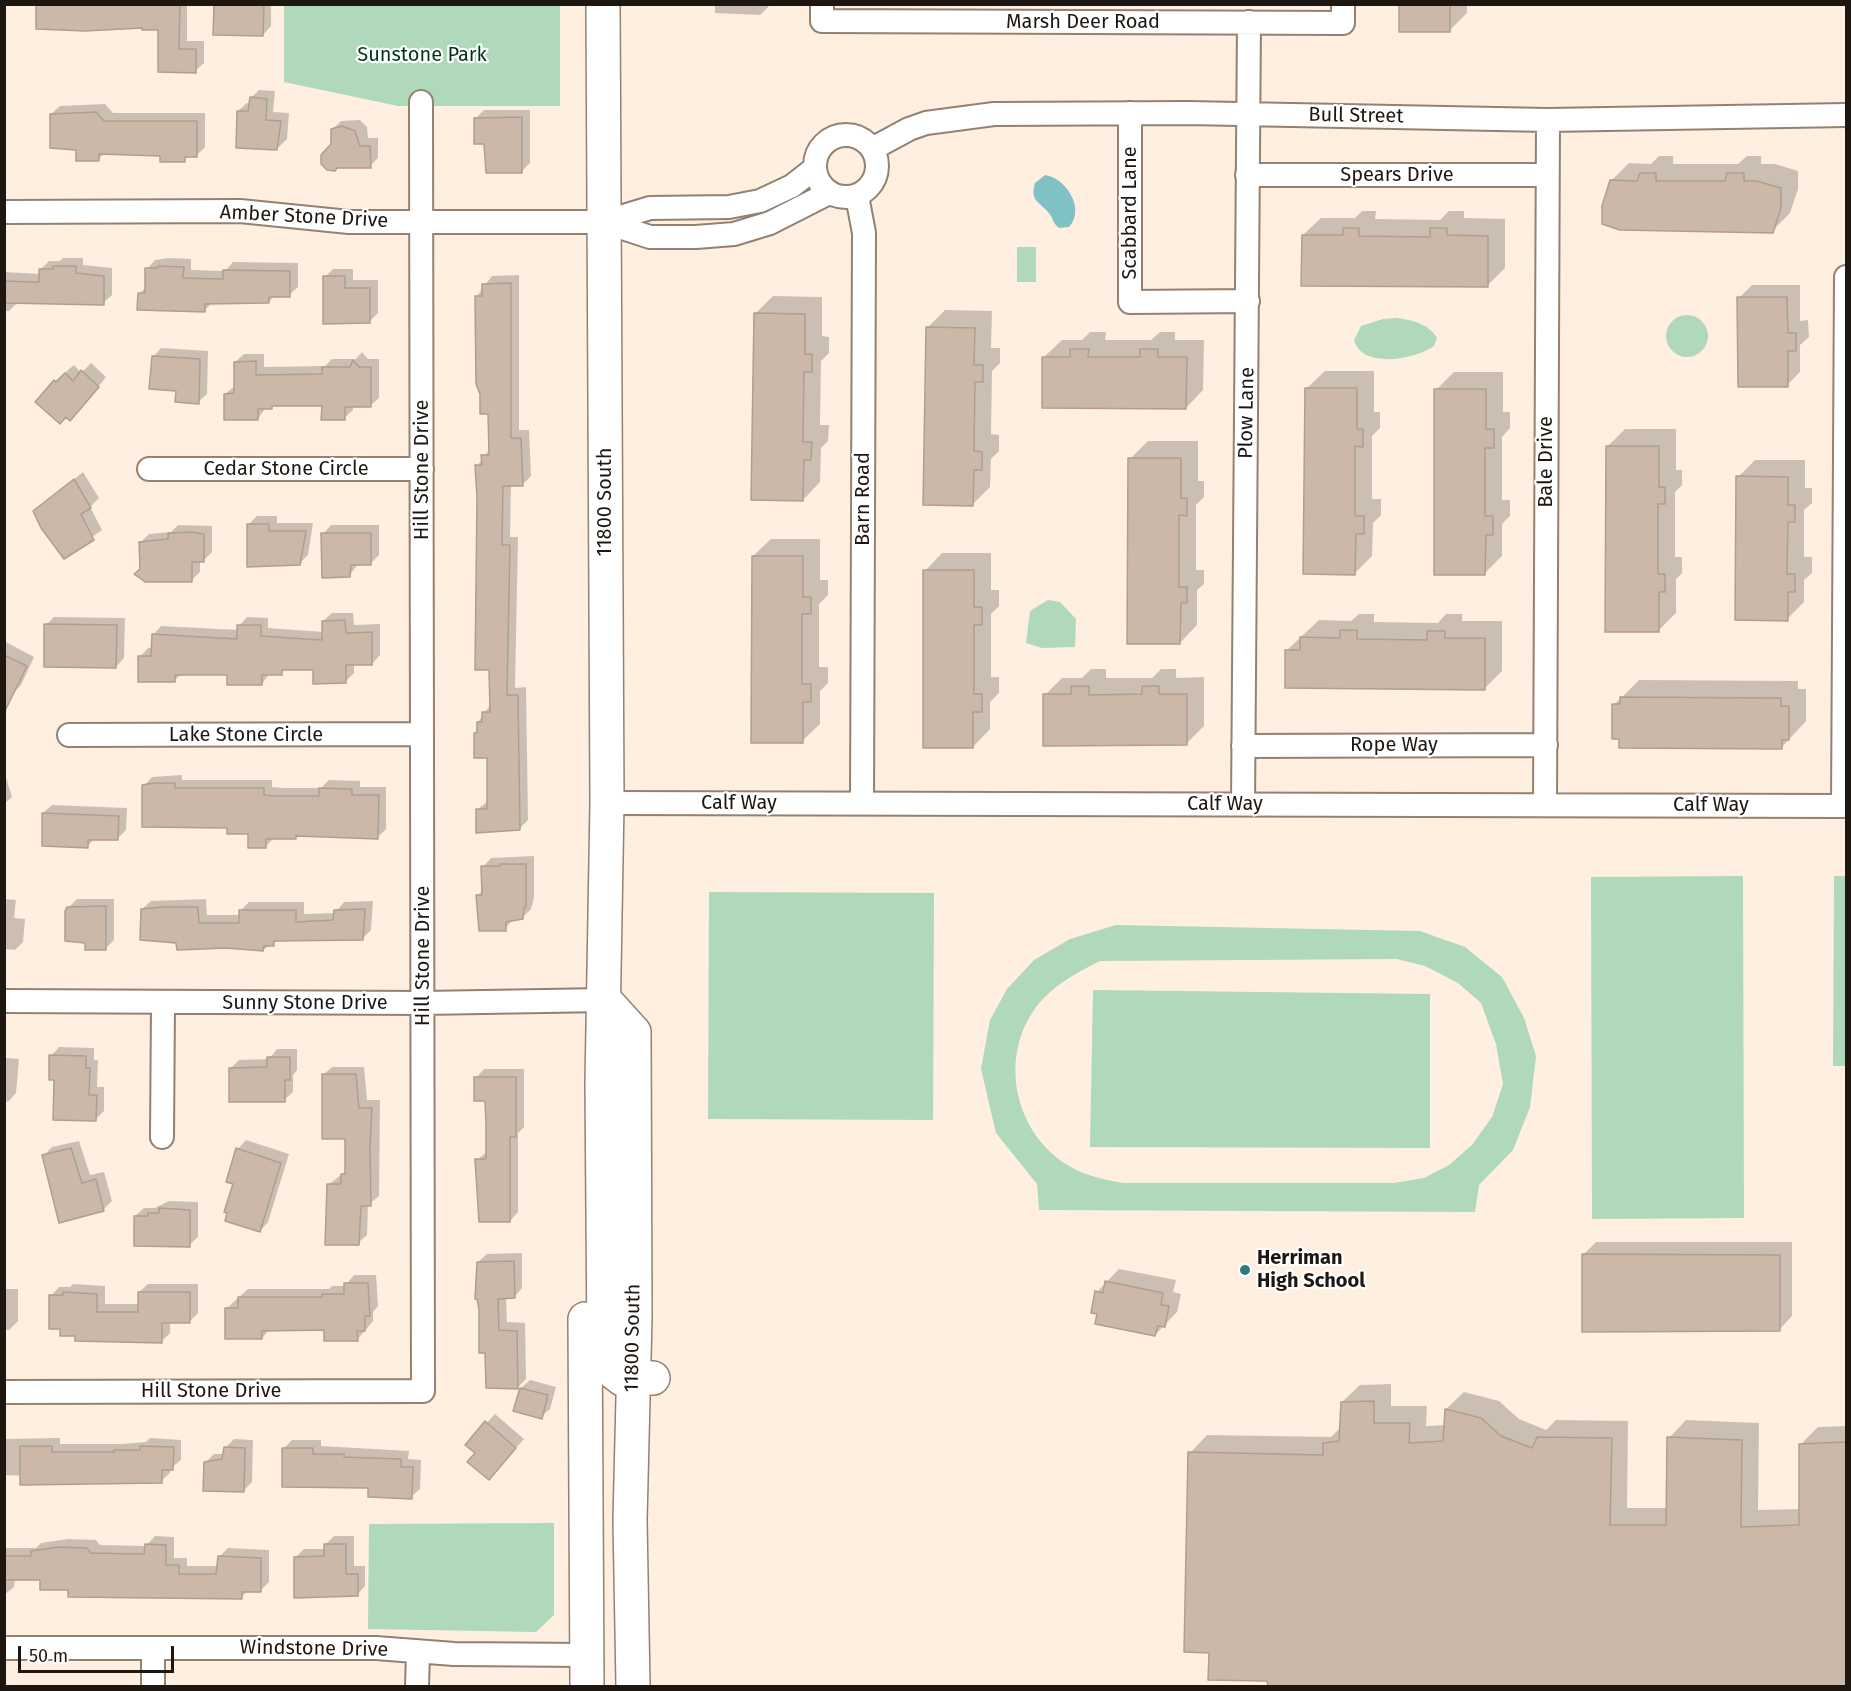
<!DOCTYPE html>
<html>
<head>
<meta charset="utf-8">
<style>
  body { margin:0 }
  #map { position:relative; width:1851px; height:1691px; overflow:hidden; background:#feefe1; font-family:"Fira Sans",sans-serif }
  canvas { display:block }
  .frame { position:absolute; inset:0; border:6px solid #1e1711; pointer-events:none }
  .scale { position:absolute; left:18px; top:1646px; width:156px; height:27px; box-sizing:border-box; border:3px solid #1e1711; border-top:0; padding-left:8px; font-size:18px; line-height:21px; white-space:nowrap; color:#1e1711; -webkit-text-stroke:4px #fff; paint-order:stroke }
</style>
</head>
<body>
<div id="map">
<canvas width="1851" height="1691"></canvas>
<div class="frame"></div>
<div class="scale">50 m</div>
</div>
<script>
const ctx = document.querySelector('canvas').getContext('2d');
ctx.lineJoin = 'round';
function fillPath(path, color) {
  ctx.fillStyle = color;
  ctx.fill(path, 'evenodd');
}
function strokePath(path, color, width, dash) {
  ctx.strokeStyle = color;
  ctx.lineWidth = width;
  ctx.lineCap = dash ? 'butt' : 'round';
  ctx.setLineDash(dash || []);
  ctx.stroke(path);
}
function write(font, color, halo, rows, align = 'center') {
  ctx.font = font + ' "Fira Sans",sans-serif';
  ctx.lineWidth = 4.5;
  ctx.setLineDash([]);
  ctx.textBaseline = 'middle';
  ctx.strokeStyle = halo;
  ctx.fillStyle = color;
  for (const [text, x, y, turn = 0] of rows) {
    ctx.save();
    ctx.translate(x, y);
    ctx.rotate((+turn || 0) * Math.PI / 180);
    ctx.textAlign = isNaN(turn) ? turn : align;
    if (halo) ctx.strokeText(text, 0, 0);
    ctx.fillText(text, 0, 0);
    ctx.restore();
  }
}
fillPath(new Path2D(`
  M284 5H560V106H398L284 82Z
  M1017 247H1036V282H1017Z
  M1666 336a21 21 0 1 1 42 0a21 21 0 1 1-42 0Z
  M1397 318C1412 320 1429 324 1437 338L1434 346C1416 359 1362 370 1354 340L1361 326 1383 319Z
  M1048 600 1060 602 1076 619 1075 647 1042 648 1026 643 1030 611Z
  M1743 876 1744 1218 1592 1219 1591 877Z
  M1834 876H1846V1066H1833Z
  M709 892 934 893 933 1120 708 1119Z
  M1116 925 1420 931 1465 947 1502 977 1524 1018 1536 1056 1530 1107 1513 1150 1479 1185 1475 1212 1039 1210 1037 1184 996 1133 981 1069 990 1020 1007 989 1034 960 1070 939ZM1397 959 1425 966 1458 983 1481 1003 1496 1044 1503 1084 1492 1117 1472 1145 1449 1165 1424 1178 1394 1183H1123C1105 1180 1087 1176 1071 1167 1017 1137 999 1064 1032 1013 1048 988 1074 974 1100 961Z
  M1093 990 1430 994V1148L1090 1147Z
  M554 1523V1615L536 1632 368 1629 369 1524Z`), '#afd9ba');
fillPath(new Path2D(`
  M1045 175C1066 178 1086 209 1069 227L1059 228C1053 224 1053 217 1048 212 1038 201 1030 200 1035 183Z`), '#80c1c6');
fillPath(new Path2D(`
  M4 4H6L4 32Z
  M37 4H187V41H204V63L195 71 160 29Z
  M215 4H271V26L263 35Z
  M715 4H771L760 15 715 13Z
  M1401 4H1467V13L1450 30Z
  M4 86H6L4 141Z
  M259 90 275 91 273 112 289 113 287 139 279 147H238V111L247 103H251V98Z
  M105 104 113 113H205V147L196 156H189L184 160 161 155 105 153 98 159 77 149 51 114 60 106Z
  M484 110H530V163L522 171 485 143 476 118Z
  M360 120 367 127 368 138H378V158L370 166 327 168 332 130 341 121Z
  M1659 156H1673V164H1738L1747 156H1761V164H1775L1798 171V189L1790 213 1772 231 1611 181 1629 163 1651 164Z
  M1362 211H1376L1375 219 1440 220 1449 211H1464V218L1505 219V268L1487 286 1303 235 1321 218H1355Z
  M63 258H83V265L112 268V295L103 303 18 302 9 311H4V272L41 274V269L49 261H60Z
  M168 258 191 259V270L225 271 233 262 298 263V287L289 295H275L269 302 212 303 204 311 139 294 146 287 147 269 155 260Z
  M333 269H353V280H378V313L370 321 325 277Z
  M519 275V430H529L531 476 522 485H511L510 537H518L515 688 526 687 528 820 519 829 477 831V810L488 801V756L475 734 478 722 491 704 477 466 491 447 490 412 476 297 492 276Z
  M1752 285H1800V321L1808 320 1809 337 1800 345V372L1787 385 1739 298Z
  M773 296 822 297V336L829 337V353L821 361 820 425H829L828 441 821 448 820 482 803 500 755 314Z
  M945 310 992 311 991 348H1000V363L992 371 991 434 999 435V451L991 459 990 487 973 504 927 328Z
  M1090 332H1106L1105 340H1151L1160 332H1175V340H1204L1203 390 1186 408 1044 357 1062 340H1082Z
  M161 348 208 351 207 394 198 402 177 390 153 357Z
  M362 352 368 359H379V398L370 406H353V410L344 418 323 405H274L266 407 258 419 225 394 235 386V362L244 354H264V367L325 366 332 359H356Z
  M91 363 106 377 79 411 67 416 55 381 74 365 81 373Z
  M1325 371H1374V412H1380V428L1372 436V499H1381V515L1373 523 1372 556 1355 573 1307 388Z
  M1454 372H1503V412H1510V428L1502 437V500H1510V516L1502 524V556L1485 573 1436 390Z
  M1625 429H1676V470H1682V485L1675 492V557H1682V573L1676 579V613L1658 631 1608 446Z
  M1148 441H1198V481H1204V497L1196 505V570H1204V584L1197 590V625L1180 643 1130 459Z
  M1755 460H1805V488H1812V503L1804 510V557H1812V573L1804 580V602L1787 619 1738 477Z
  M83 472 99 498 90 507 102 530 64 557 35 511Z
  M257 516H277V523H313L308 555 300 563 249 524Z
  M178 525 212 526V552L204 560H200V572L192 580 141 570V542L149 534 171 532Z
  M331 525H379V555L371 563 358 564 349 576 323 534Z
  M771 539H820V580H828V595L819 604V667H828V683L820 691V724L802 741 753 556Z
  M942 553H991V590H999V606L991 614V677H999V693L990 702V729L973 747 925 571Z
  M332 613H353L354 625 380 624V655L372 664H354V673L345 682 315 669H286L281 673H270L262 684 229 673H182L174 681 140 657 148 648H153V635L161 626 239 630V626L247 617 268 618V628L324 632 323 621Z
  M1359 614H1374V622L1438 623 1446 614H1462V621H1502V671L1484 689 1286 651 1319 620 1351 621Z
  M54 617 125 618 124 658 116 667 46 625Z
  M4 641 34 657 21 685 12 694 4 696Z
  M1091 669H1106V678H1152L1161 669H1176V678L1204 677V726L1186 744 1045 695 1062 678H1082Z
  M1639 680 1798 681V689H1806V721L1782 747 1614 705Z
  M4 771 12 797 4 804Z
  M182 775V780H272V787L283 788H321L329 780 360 781V787H386V829L378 837 298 835 274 838 265 847 249 832 229 827 144 786 152 777Z
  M52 805 127 808 126 830 118 838H95L88 846 43 813Z
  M534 856V897L531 909 522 918 513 919 505 929 477 896 483 890V867L491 858Z
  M4 899 16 900 14 918 25 919 23 942 15 950 4 949Z
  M77 899H114V940L106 948 86 942 68 908Z
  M206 899 207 915H241V910L249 902H304V914L335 913 344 902 373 901 371 930 362 939H279L263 950 178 948V942L142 909 151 901Z
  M59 1047 94 1048V1060H98L97 1087H104V1111L96 1119 55 1079 51 1056Z
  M277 1049H297V1070L293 1075V1092L284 1100 230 1069 239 1060 269 1059Z
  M4 1055 5 1058 19 1059 16 1093 8 1102 4 1101Z
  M332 1067H364L367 1100H380L379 1196 368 1205 367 1235 358 1243 328 1185 346 1171V1137L323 1075Z
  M484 1069H524V1127L518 1133V1212L510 1221 477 1160 488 1151 486 1100 476 1078Z
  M246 1140 289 1154 268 1222 260 1231 234 1183 238 1149Z
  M79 1141 90 1175 104 1172 112 1201 103 1210 43 1156 52 1147Z
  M169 1201 198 1202V1237L189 1245 135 1216 144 1208H155Z
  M1596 1242H1792V1316L1779 1330 1583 1255Z
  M522 1253V1288L514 1297H506L507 1322 525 1323 526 1379 518 1387 486 1351 478 1262 487 1254Z
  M1119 1269 1176 1280 1173 1292 1181 1294 1177 1312 1155 1335 1099 1313 1097 1292Z
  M354 1275H376L378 1306 373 1312V1321L357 1340 326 1328 270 1329 262 1338 227 1308 248 1289H329L332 1286H345Z
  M73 1284 105 1286V1304H139V1292L148 1284H198V1313L189 1322H170V1333L161 1342 77 1334 61 1327 51 1296 59 1287H70Z
  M4 1289H18V1321L9 1330H4Z
  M530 1380 556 1387 550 1409 541 1417 521 1388Z
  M1391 1384V1406H1427L1426 1426 1446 1425V1409L1464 1392 1499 1401 1519 1419 1546 1430 1556 1420 1628 1421 1627 1508H1667L1669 1438 1686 1420 1759 1423 1758 1510 1800 1509V1445L1818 1427 1846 1426V1686H1269V1679L1210 1652 1190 1453 1207 1435 1331 1437 1341 1427 1342 1402 1360 1385Z
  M495 1414 524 1439 497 1470 467 1444Z
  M60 1438V1444H122L146 1442 150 1438 181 1440V1460L170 1469V1473L161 1481 4 1475V1439Z
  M234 1439 253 1440 252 1482 243 1491 205 1463 214 1454H224L225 1448Z
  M292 1440H321V1446L409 1451 408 1459 421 1460 420 1489 411 1497 370 1486 283 1449Z
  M155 1536 174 1537V1558H187V1566H218L219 1557 228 1548 269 1550V1582L260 1591H248L241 1597 69 1588 41 1579H15L14 1587 4 1595V1548H36L41 1543 68 1539 96 1540 100 1545 146 1546Z
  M334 1536H354V1566H365V1586L357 1595 296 1557 304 1549H326V1544Z`), '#0003');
const building = new Path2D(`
  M36 4H180L179 49H196V73L158 72V30H142V28L85 31 36 29Z
  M214 4H264L263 36 213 35Z
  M1399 4H1450V32H1399Z
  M250 97 267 99 266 120 281 121 277 150 236 148 237 111H248Z
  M96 112 104 121H197V157H185V162H160V156L99 154V161H76V150L50 148V114Z
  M522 117V173H486L484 144H474V118Z
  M342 126 355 131 360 146H370L371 168H337L335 171 327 170 321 164V155L331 144V129Z
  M1640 173H1656V181H1725L1727 173H1744V181H1757L1781 188V208L1773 233 1620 230 1602 224V206L1610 180 1637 181Z
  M1343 228H1359V236L1430 237V228H1447V235L1488 236V287L1301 286 1302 235H1343Z
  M53 266H76V273L104 276V305L4 303V281L39 282V269H53Z
  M158 266 184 267 183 278 223 279V270L290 271V297H269V303L205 304V312L137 310 138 293H145V268H158Z
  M323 276H345V288H370V323L323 324Z
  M511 283V438H521L523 486H503L502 545H510L507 695H518L520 830 476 833V809H487V758H474V733H477V722H482V712H490L489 670H475L477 497 475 465H482L481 455H489L488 414H480V394L476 384 475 296H482V284Z
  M1737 297H1787L1788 333H1796V351H1788V387H1738Z
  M754 313 805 314V354H812V372H804L803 442H812L811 460H804L803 501 751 500Z
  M926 327 975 328 974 365H983V382H975L974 451 982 452V470H974L973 506 923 505Z
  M1070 349H1089L1088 357H1140V349H1158V357H1187L1186 409 1042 408V357H1070Z
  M152 356 200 359 199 404 175 402 176 391 149 389Z
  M353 360 359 367H371V407H345V420H321L322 406H272V409H258V420H224V394L234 393V362L256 361V375L322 374V367H350Z
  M81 370 99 387 70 421 66 417 60 424 35 402 54 380 56 382 65 373 73 381Z
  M1305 388H1357V429H1363V447L1355 446V516H1364V534H1356L1355 575 1303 574Z
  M1434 389H1486V429H1494V448H1485V516H1493V535H1486L1485 575H1434Z
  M1606 446H1659V487H1665V504H1658V574H1665V592H1659V632H1605Z
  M1128 458H1181V498H1187V516L1179 515V587H1187V603H1181L1180 644H1127Z
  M1736 476 1788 477V505H1795V522H1788L1787 574H1795V592H1788V621L1735 620Z
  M74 479 91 508 81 514 94 540 64 559 41 528 33 511Z
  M247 524H269V531H306L300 565 247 567Z
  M192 532 204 534V562H192V582H145L134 574 140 569 139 542 168 539V533Z
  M321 533H371V565H351L350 577 322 578Z
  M752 556H803V597H811V614H802V684H811V702H803V743H751Z
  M923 570H974V607H982V625H974V694H982V712H973V748H923Z
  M345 620 346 633 372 632V665H346V683L313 684V670H282V675H262V685H227V675H175V682H138V656H151L152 634 237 639V625H261V636L322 640V621Z
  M44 624 117 625 116 668 44 667Z
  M1340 630H1357V639L1427 640V631H1445V638H1485V690L1285 688V650H1300V637L1340 638Z
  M4 655 27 666 4 713Z
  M1071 686H1089V695L1142 694V686H1159V694H1187V745L1043 746V694H1071Z
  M1620 697 1781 698V706H1789V740H1782V749L1619 748V739H1612V704H1620Z
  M154 783H175V788H264V795L274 796H319V788L352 789V795H379L378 839 296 836V839H266V848H248V834H227V828L142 827V785Z
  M42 813 119 816 118 840H88V848L42 846Z
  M500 864H526V907L524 908 523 919 506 922V931H479L476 895H482L481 866H500Z
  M106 906V950H85V943L65 941V911L67 907Z
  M162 907H198L199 923H239V910H296V922L333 920 334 910 365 909 363 940 274 941V946H264L263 951 227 948 177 950 176 943 140 940 141 909Z
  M49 1055 86 1056V1068H90L89 1095H97L96 1121 53 1120 54 1080H49Z
  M267 1057H290V1080H285V1102H229V1068L267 1067Z
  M322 1074H356L359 1108H372L370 1147 371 1206H361L359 1245H325L327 1184H341V1174H345V1139H322Z
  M474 1077H516V1137H510V1222H479L475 1159H486V1123L485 1101H474Z
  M71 1148 82 1183 96 1179 104 1211 59 1223 42 1155Z
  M236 1148 281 1163 260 1232 225 1221 227 1213 224 1212 233 1184 226 1182Z
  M159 1208 190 1210V1247L134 1246V1216H148V1213H159Z
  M1582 1254 1780 1255V1331L1582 1332Z
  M514 1261 515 1298 498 1299 499 1330 517 1331 518 1389 486 1388 485 1353H479V1310L477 1299H475L477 1262Z
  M1105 1281 1163 1293 1161 1305 1169 1306 1165 1327 1158 1326 1155 1336 1095 1324 1097 1314 1091 1313 1095 1291 1103 1293Z
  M344 1283H368L370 1316H365V1331H357L358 1341H324V1330L262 1331V1339H225V1308H238V1297H322V1294H344Z
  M63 1292 97 1294V1312H138V1292H190V1323H162V1343L75 1341V1336H60V1329H49V1295H63Z
  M520 1388 548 1395 542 1419 513 1411Z
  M1374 1401V1423H1410L1409 1443 1443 1441 1445 1409 1481 1418 1501 1436 1532 1448 1537 1437 1612 1438 1610 1525H1666L1667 1437 1742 1440 1741 1527 1799 1525V1444L1846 1442V1686H1268L1267 1681 1208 1680 1209 1653 1184 1652 1188 1452 1323 1455V1443L1339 1441 1341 1402Z
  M485 1421 516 1448 489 1480 467 1462 475 1453 465 1445Z
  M20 1446H52V1452H114V1450H140V1446L174 1447 173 1470H162V1483L20 1485Z
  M224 1447 245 1448 244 1492 203 1491 204 1462 222 1459Z
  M282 1448H313V1454H344V1457L401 1459V1467H413L412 1499 368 1497V1488L282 1487Z
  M145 1544 166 1545V1565H179V1574H216L218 1556 261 1558V1592H242V1599L68 1597V1590H40V1580H4V1556H31V1551L59 1547 87 1548 91 1553 144 1554Z
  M324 1544H346V1574H358V1596L294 1598V1557L324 1556Z`);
fillPath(building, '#cbb8a8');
strokePath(building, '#b09e8e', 1.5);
const minor = new Path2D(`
  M822 4V21L1343 23V4
  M1130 113V302L1248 301
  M815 166a31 31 0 1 1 62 0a31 31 0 1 1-62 0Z
  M872 149 909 129 926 123 994 114 1188 113 1548 120 1846 115
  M1247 175H1547
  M857 196 864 233 862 803
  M4 212 240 211 349 222H604L650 237H696L734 234 770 223 829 193
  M604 222 650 208 729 207 760 201 792 186 815 168
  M149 469H422
  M69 735 422 734
  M1243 746 1546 745
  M607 803 1843 806 1846 277
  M1243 804 1249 22
  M1545 805 1548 120
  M4 1001 423 1003 605 1000
  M162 1137 163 1003
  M4 1392 423 1391 421 102
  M4 1648H376L454 1654 587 1655
  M153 1648V1686
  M417 1686 418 1653`);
const primary = new Path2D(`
  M603 4 607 803 602 1083 604 1344 613 1372 622 1379 653 1378
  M605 1000 634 1032 635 1317 630 1520 633 1686
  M585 1319 587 1686`);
strokePath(minor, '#938172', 26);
strokePath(primary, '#938172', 36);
strokePath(minor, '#fff', 22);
strokePath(primary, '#fff', 33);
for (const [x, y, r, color] of [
  [1245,1270,6,"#30797b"]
]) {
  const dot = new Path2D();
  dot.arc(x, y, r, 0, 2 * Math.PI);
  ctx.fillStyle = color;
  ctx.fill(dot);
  strokePath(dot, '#fff', 2);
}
write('20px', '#1e1711', '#fff', [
  ["Marsh Deer Road",1083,22],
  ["Bull Street",1356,116,1],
  ["Spears Drive",1397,175],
  ["Scabbard Lane",1130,213,-90],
  ["Amber Stone Drive",304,217,3],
  ["Plow Lane",1247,413,-89],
  ["Bale Drive",1546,462,-90],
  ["Cedar Stone Circle",286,469],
  ["Hill Stone Drive",422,470,-90],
  ["Barn Road",863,499,-90],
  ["11800 South",605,502,-90],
  ["Lake Stone Circle",246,735],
  ["Rope Way",1394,745],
  ["Calf Way",739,803],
  ["Calf Way",1225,804],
  ["Calf Way",1711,805],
  ["Hill Stone Drive",423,956,-90],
  ["Sunny Stone Drive",305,1003],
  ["11800 South",633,1338,-89],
  ["Hill Stone Drive",211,1391],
  ["Windstone Drive",314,1649,1]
]);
write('20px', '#003618', '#fff', [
  ["Sunstone Park",422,55]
]);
write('bold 20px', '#1e1711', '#fff', [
  ["Herriman",1257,1258],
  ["High School",1257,1281]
], 'left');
</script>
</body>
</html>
